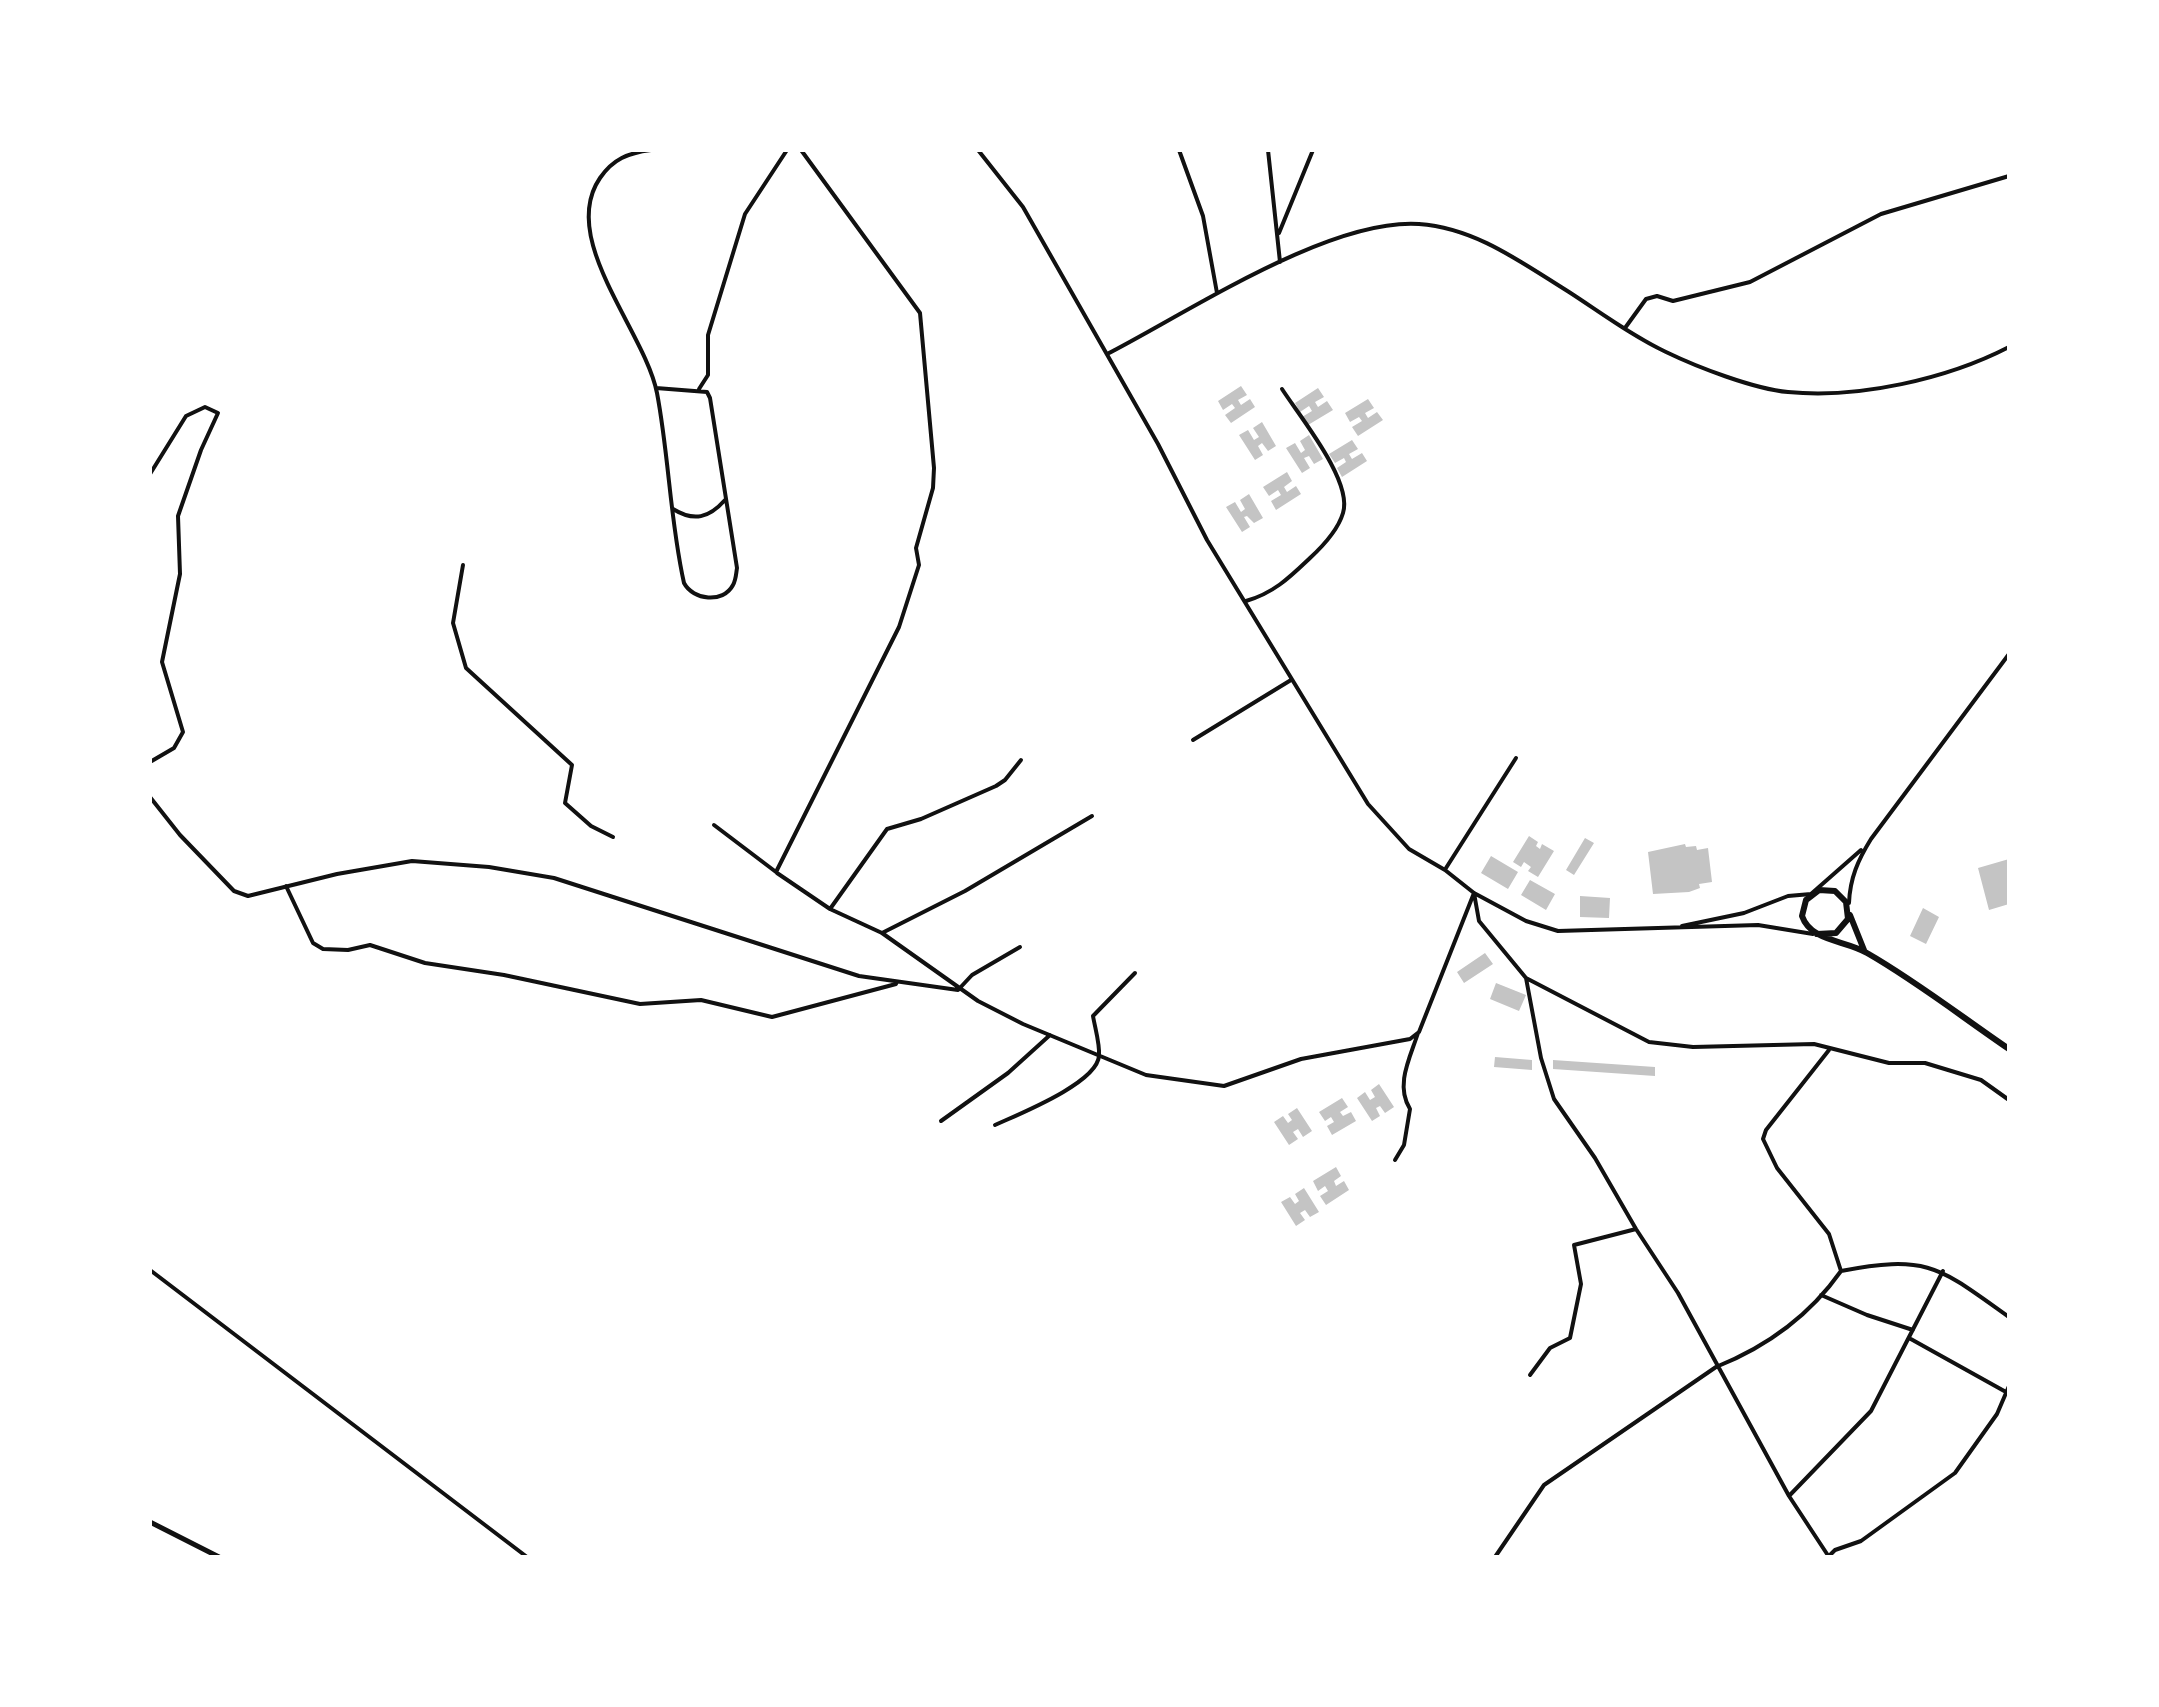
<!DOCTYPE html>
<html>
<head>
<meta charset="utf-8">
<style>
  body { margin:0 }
  #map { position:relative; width:2159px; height:1707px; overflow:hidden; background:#fff; font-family:"Crimson Pro",serif }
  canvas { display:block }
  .frame { position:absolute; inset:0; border:152px solid #fff; pointer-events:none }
</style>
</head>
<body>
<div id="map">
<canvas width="2159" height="1707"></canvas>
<div class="frame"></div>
</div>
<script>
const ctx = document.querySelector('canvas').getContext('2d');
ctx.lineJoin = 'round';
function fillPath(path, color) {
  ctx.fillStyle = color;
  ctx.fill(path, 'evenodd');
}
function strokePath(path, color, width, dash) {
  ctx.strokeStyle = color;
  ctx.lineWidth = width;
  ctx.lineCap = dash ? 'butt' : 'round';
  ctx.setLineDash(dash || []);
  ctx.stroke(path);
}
fillPath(new Path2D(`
  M1241 386 1247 395 1238 400 1241 405 1250 399 1255 407 1231 423 1225 415 1235 408 1232 404 1223 410 1218 401Z
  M1318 388 1324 397 1315 402 1318 407 1327 401 1333 410 1308 425 1302 417 1312 411 1309 406 1300 412 1295 403Z
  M1368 399 1374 408 1365 413 1368 418 1377 412 1383 420 1358 436 1352 427 1362 421 1359 417 1350 422 1345 413Z
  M1262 422 1276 446 1268 451 1262 443 1258 446 1263 455 1255 460 1239 435 1248 430 1254 440 1259 437 1253 428Z
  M1309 435 1323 459 1314 464 1309 456 1304 458 1310 468 1302 473 1286 448 1295 443 1301 453 1305 450 1300 441Z
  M1352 440 1358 449 1349 454 1352 459 1362 453 1367 461 1342 477 1337 468 1346 462 1344 458 1335 463 1329 454Z
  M1287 472 1292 481 1284 487 1287 492 1296 486 1301 494 1276 510 1271 501 1281 495 1278 490 1269 496 1263 487Z
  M1249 494 1263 518 1254 523 1247 516 1244 517 1250 527 1242 532 1226 507 1235 502 1241 512 1245 509 1240 500Z
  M1529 836 1538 842 1536 846 1540 849 1542 844 1554 851 1538 877 1528 871 1531 867 1524 862 1521 867 1513 862Z
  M1585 838 1594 843 1574 875 1566 870Z
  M1685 844 1686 847 1696 846 1697 850 1708 848 1712 882 1699 884 1700 888 1689 892 1653 894 1648 852Z
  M1491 856 1518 872 1508 889 1481 873Z
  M2009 859V904L1989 910 1978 868Z
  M1530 880 1555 894 1546 910 1521 895Z
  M1580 896 1610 898 1609 918 1580 917Z
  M1923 908 1939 917 1926 944 1910 936Z
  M1485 953 1493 964 1464 983 1457 972Z
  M1496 983 1526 995 1519 1011 1490 999Z
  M1495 1057 1532 1060V1070L1494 1067Z
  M1553 1060 1655 1067V1076L1553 1069Z
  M1379 1084 1394 1107 1385 1113 1380 1106 1376 1108 1380 1116 1372 1121 1357 1098 1365 1092 1370 1100 1375 1097 1371 1090Z
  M1342 1098 1348 1107 1340 1112 1343 1116 1351 1112 1356 1121 1332 1135 1327 1126 1334 1122 1331 1117 1325 1121 1319 1112Z
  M1297 1108 1312 1131 1303 1137 1298 1129 1293 1132 1298 1139 1289 1145 1274 1122 1283 1116 1288 1123 1292 1120 1288 1114Z
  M1336 1167 1341 1176 1334 1181 1336 1186 1344 1181 1349 1190 1326 1205 1320 1196 1328 1191 1325 1186 1318 1191 1313 1181Z
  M1304 1188 1319 1212 1310 1217 1305 1210 1300 1213 1305 1220 1296 1226 1281 1202 1290 1197 1295 1204 1299 1201 1295 1194Z`), '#c4c4c4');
strokePath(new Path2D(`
  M651 150C628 153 613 159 600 178 558 239 645 331 657 393 669 456 670 521 684 583 693 600 723 604 733 585 736 580 736 574 737 568L710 398 707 392 656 388
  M978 150 1023 207 1158 444 1207 540 1368 804 1409 849 1445 870 1474 893 1526 921 1558 931 1758 925 1813 934
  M1179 150 1203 216 1217 293
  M1268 150 1280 262
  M1279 233 1313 150
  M1625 328 1646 299 1657 296 1673 301 1750 282 1881 214 2009 176
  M1107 354C1187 313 1329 218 1419 224 1476 228 1522 263 1569 292 1600 312 1632 336 1666 352 1697 367 1754 389 1788 392 1858 399 1947 379 2009 347
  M699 389 708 375V335L745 214 787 150
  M150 474 186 416 205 407 218 413 201 450 178 516 180 574 162 662 183 732 174 748 150 762
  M673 509C694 522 709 518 725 500
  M463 565 453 623 466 668 572 765 565 803 591 826 613 837
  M1246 601C1274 593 1290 577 1310 558 1323 546 1338 530 1343 513 1353 481 1300 417 1282 389
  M1193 740 1291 680
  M150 797 180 835 234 891 248 896 337 874 412 861 489 867 554 878 859 976 958 990
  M714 825 776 872 899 627 919 565 916 548 933 488 934 468 920 313 801 150
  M1446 868 1516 758
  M777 873 830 909 882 933 978 1001 1023 1024 1146 1075 1224 1086 1301 1059 1410 1039 1419 1032 1474 893
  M286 886 313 943 323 949 348 950 370 945 425 963 504 975 640 1004 701 1000 772 1017 896 984
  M1474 893 1479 921 1526 978 1541 1058 1554 1099 1595 1158 1636 1229 1678 1293 1789 1496 1829 1557
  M1849 903C1850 878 1858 860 1871 839L2009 654
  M830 909 887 829 921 819 996 786 1005 780 1021 760
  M1682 926 1744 913 1788 896 1811 894 1861 850
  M882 933 965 891 1092 816
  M1526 978 1649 1042 1693 1047 1814 1044 1889 1063H1925L1981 1080 2009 1100
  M958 990 972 975 1020 947
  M1829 1050 1766 1130 1763 1139 1777 1168 1829 1234 1841 1271C1929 1254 1940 1268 2009 1317
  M941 1121 1008 1073 1050 1035
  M995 1125C1019 1114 1097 1083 1099 1056 1100 1044 1095 1028 1093 1016L1135 973
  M1395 1160 1404 1145 1410 1109C1395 1085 1410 1058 1418 1033
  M150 1270 527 1557
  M1821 1295 1867 1315 1913 1330
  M1909 1338 2006 1392
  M1530 1375 1550 1348 1570 1338 1581 1284 1574 1245 1636 1229
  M1789 1496 1871 1411 1943 1271
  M1829 1556 1835 1550 1861 1541 1955 1473 1997 1414 2009 1386
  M1495 1557 1544 1485 1716 1367C1766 1347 1810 1315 1841 1271`), '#111', 4);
strokePath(new Path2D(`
  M150 1522 219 1557`), '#111', 5);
strokePath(new Path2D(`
  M1850 915 1864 950
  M1817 934 1836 933 1848 919 1846 902 1835 891 1819 890 1806 900 1802 916C1811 942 1846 940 1867 953 1916 981 1962 1017 2009 1049`), '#111', 6);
</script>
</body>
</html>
